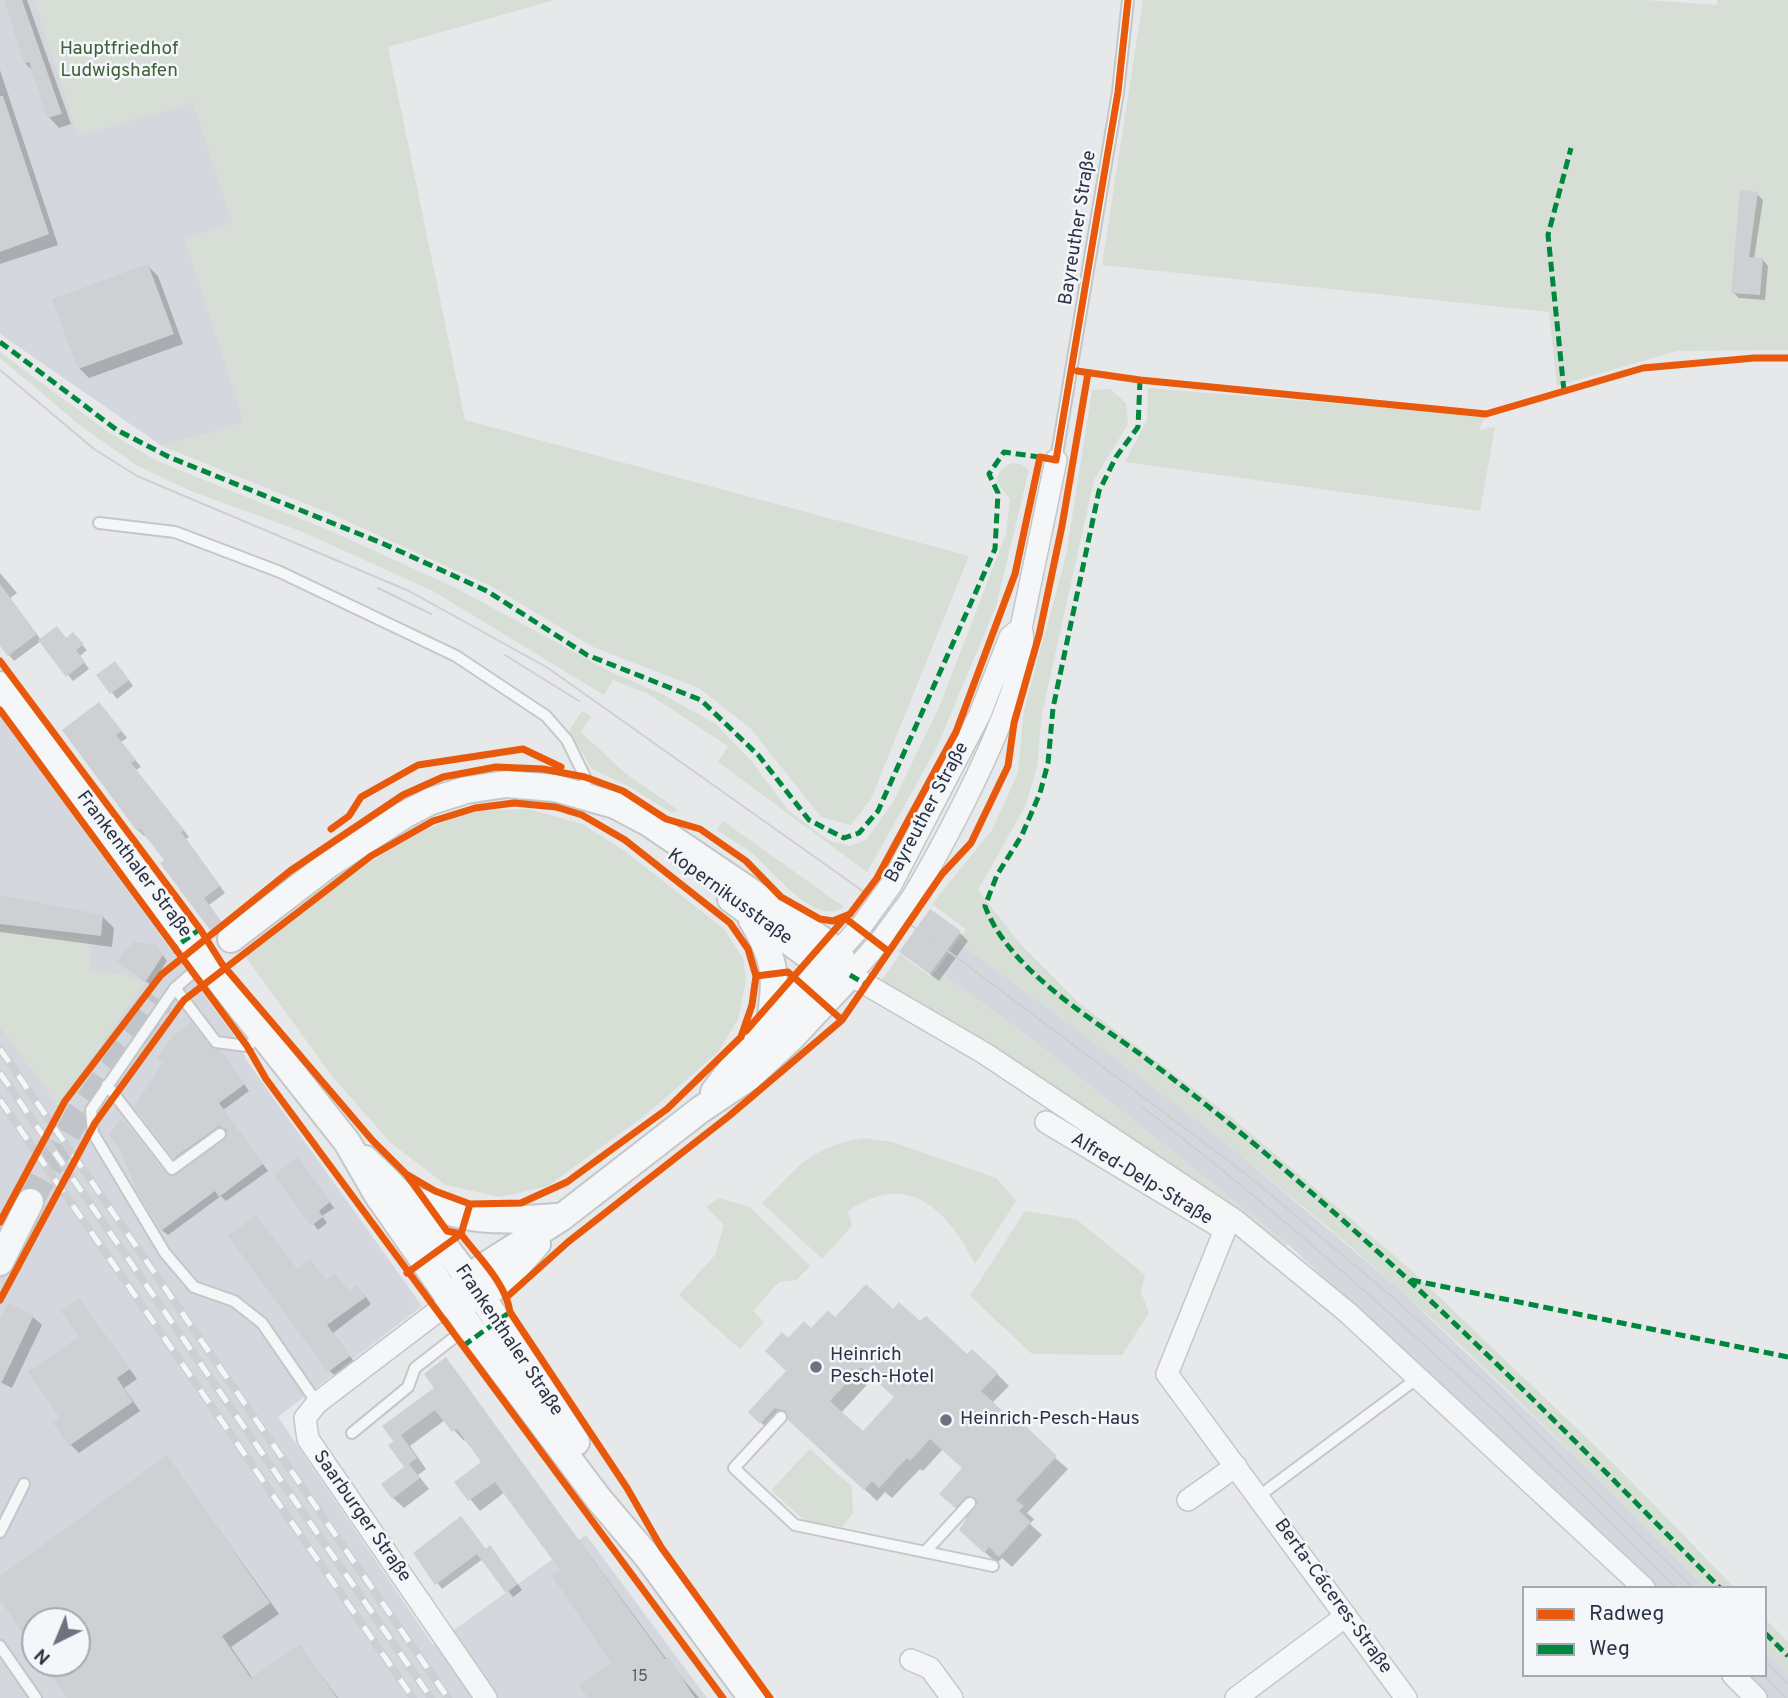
<!DOCTYPE html>
<html>
<head>
<meta charset="utf-8">
<style>
  body { margin:0 }
  #map { position:relative; width:1788px; height:1698px; overflow:hidden; background:#e6e8ea; font-family:Overpass,sans-serif }
  canvas { display:block }
  .legend { position:absolute; left:1522px; top:1586px; width:245px; height:91px; box-sizing:border-box; background:#f4f6f9; border:2px solid #a4a8b1; margin:0; padding:9px 12px; list-style:none; font-size:21px; color:#2b3445 }
  .legend li { display:flex; align-items:center; gap:14px; height:35px }
  .legend b { width:35px; border:2px solid #a4a8b1 }
  .north { position:absolute; left:21px; top:1607px; width:70px; height:70px; box-sizing:border-box; background:#f4f6f9; border:2px solid #a4a8b1; border-radius:50%; rotate:223deg; font-size:19px; font-weight:700; line-height:28px; text-align:center; color:#2b3445 }
  .north::after { content:''; display:block; margin:auto; width:24px; height:32px; background:#6c737f; clip-path:polygon(50% 0,100% 100%,50% 72%,0 100%) }
</style>
</head>
<body>
<div id="map">
<canvas width="1788" height="1698"></canvas>
<ul class="legend">
<li><b style="height:9px;background:#e8590c"></b>Radweg</li>
<li><b style="height:9px;background:#00873e"></b>Weg</li>
</ul>
<div class="north">N</div>
</div>
<script>
const ctx = document.querySelector('canvas').getContext('2d');
ctx.lineJoin = 'round';
function fillPath(path, color) {
  ctx.fillStyle = color;
  ctx.fill(path, 'evenodd');
}
function strokePath(path, color, width, dash) {
  ctx.strokeStyle = color;
  ctx.lineWidth = width;
  ctx.lineCap = dash ? 'butt' : 'round';
  ctx.setLineDash(dash || []);
  ctx.stroke(path);
}
function write(font, color, halo, rows, align = 'center') {
  ctx.font = font + ' Overpass,sans-serif';
  ctx.lineWidth = 5;
  ctx.setLineDash([]);
  ctx.textBaseline = 'middle';
  ctx.strokeStyle = halo;
  ctx.fillStyle = color;
  for (const [text, x, y, turn = 0] of rows) {
    ctx.save();
    ctx.translate(x, y);
    ctx.rotate((+turn || 0) * Math.PI / 180);
    ctx.textAlign = isNaN(turn) ? turn : align;
    if (halo) ctx.strokeText(text, 0, 0);
    ctx.fillText(text, 0, 0);
    ctx.restore();
  }
}
fillPath(new Path2D(`
  M0 0H35L78 135 193 102 233 223 185 239 245 423 162 446 0 334Z
  M0 716 232 1033 249 1064 422 1306 278 1417 433 1645 586 1535 707 1698H0ZM35 1621H77V1663H35Z
  M957 941 1191 1114 1398 1288 1595 1476 1705 1588H1652L1288 1244 1026 1035 937 970Z
  M1765 1649 1788 1673V1698H1766L1742 1675H1765Z`), '#d4d7dd');
fillPath(new Path2D(`
  M35 0H555L388 47 465 420 969 556 871 799 851 825 821 817 751 729 699 688 593 647 493 587 329 513 162 446 244 423 185 238 233 223 193 103 78 136Z
  M1143 0H1646L1717 5V0H1788V350L1677 351 1557 386 1549 312 1102 265Z
  M0 352 108 432 157 461 331 531 456 588 607 670 662 694 716 724 752 762 788 810 828 840 850 846 866 840 893 802 940 705 1006 534 1010 499 996 481 1000 471 1011 463 1021 464 1029 470 996 606 936 749 867 872 718 762 728 746 648 694 613 680 604 695 433 591 303 532 191 491 136 465 77 423 0 358Z
  M1148 388 1485 416 1479 430 1495 427 1480 511 1125 462 1147 420Z
  M1110 389 1126 403 1128 424 1094 480 1042 713 1037 766 1026 805 978 890 1021 945 1079 1003 1230 1116 1410 1269 1614 1464 1735 1588H1705C1605 1486 1504 1383 1398 1288 1258 1163 1107 1052 957 941L966 929 932 904 992 830 1018 773 1024 710 1066 556 1092 390Z
  M582 711 591 716 581 732 625 773 678 810 672 813 628 786 592 769 569 731Z
  M528 809 582 824 626 852 724 929 743 958 746 981 738 1019 718 1052 648 1113 548 1186 500 1197 446 1185 391 1143 332 1076 245 956C309 908 392 835 470 813 488 808 510 810 528 809Z
  M723 821 844 907C816 928 772 870 753 854 742 845 728 838 717 830Z
  M0 927 89 940 90 971 126 975 145 983 58 1106 0 1027Z
  M900 954 930 976 937 970 1026 1035 1288 1244 1284 1248 983 1059 870 997Z
  M864 1138 892 1142 996 1178 1016 1201 975 1264C948 1210 908 1169 848 1211L852 1226 822 1259 762 1203C799 1166 810 1147 864 1138Z
  M719 1198 750 1207 810 1266 796 1280 779 1282 753 1311 764 1322 740 1349 679 1295 715 1255 724 1225 706 1207Z
  M1025 1211 1076 1219 1145 1275 1141 1292 1149 1313 1122 1355 1032 1354 970 1296Z
  M810 1449 852 1487 853 1513 842 1527 805 1521 771 1490Z
  M1765 1619 1788 1642V1673L1765 1649Z`), '#d6ded6');
fillPath(new Path2D(`
  M6 0H27L71 124 59 128 49 117 34 72 25 63Z
  M0 70 58 245 0 264Z
  M1742 192 1757 194 1763 200 1754 259 1763 260 1768 266 1765 300 1739 298 1733 292Z
  M148 266 158 276 183 344 89 378 79 368Z
  M0 573 17 593 10 598 41 640H67L72 634 87 650 80 656 89 669 73 681 41 641 14 661 9 655 0 643Z
  M121 669 133 686 117 699 99 675Z
  M106 711 127 738 121 742 141 767 136 770 189 837 186 839 225 893 209 905 229 932 223 942 163 863 166 861 147 835 144 836 138 830Z
  M0 897 102 916 114 928 112 947 0 932Z
  M960 933 968 941 939 981 901 952Z
  M125 952 161 953 167 961 151 985 118 962Z
  M211 1049 226 1058 249 1091 223 1110 268 1171 226 1201 221 1196 168 1235 162 1230 167 1176 172 1179 229 1139 228 1133 225 1131 180 1163 175 1157Z
  M303 1165 334 1208 322 1216 327 1223 318 1230 277 1176Z
  M298 1271 327 1281 335 1275 350 1293 364 1294 371 1304 333 1333 355 1363 336 1377 330 1371Z
  M79 1300 137 1379 124 1388 140 1411 79 1453 70 1444 63 1418 81 1337Z
  M893 1311 920 1324 997 1374 1009 1386 992 1403 1068 1469 1027 1513 1034 1519 1030 1524 1042 1535 1012 1567 1002 1558 997 1563 973 1542 968 1519 941 1494 964 1469 943 1449 923 1471 920 1469 892 1498 885 1492 877 1501 790 1419H788L773 1434 750 1412 788 1371 789 1340 835 1319ZM874 1377 896 1397 863 1433 841 1413Z
  M33 1317 42 1325 12 1388 0 1382V1324Z
  M446 1360 667 1660 699 1698H590L614 1663 563 1571 505 1492 480 1511 456 1482 483 1462 467 1439 464 1441 445 1420 410 1446 426 1469 418 1475 429 1489 404 1508 393 1498 407 1468 396 1442 384 1427 436 1388Z
  M167 1457 279 1614 231 1647 253 1679 300 1646 338 1698H69L45 1663H77V1621H35V1648L0 1597V1578Z
  M467 1524 486 1550 495 1553 522 1590 513 1597 483 1559 442 1589 416 1554Z`), '#0003');
fillPath(new Path2D(`
  M4 0H22L62 114 47 118 29 62 24 64Z
  M0 96H3L49 234 0 252Z
  M1740 190 1758 192 1749 257 1763 258 1760 295 1731 293Z
  M148 264 174 334 78 369 52 299Z
  M0 584 37 634 8 656 0 646Z
  M57 626 66 638 73 632 84 644 76 650 85 662 66 677 38 640Z
  M115 661 129 680 110 694 96 675Z
  M99 702 122 731 116 735 136 760 131 763 184 830 181 832 220 886 204 898 224 925 216 938 160 863 164 860 140 829 137 831 62 730Z
  M0 895 103 915 101 936 0 924Z
  M930 909 961 931 930 974 899 952Z
  M134 942 156 945 163 955 146 981 116 962Z
  M191 1022 210 1047 221 1051 245 1084 219 1103 263 1164 219 1197 215 1191 161 1231 136 1189 121 1151 109 1134 122 1118 166 1174 172 1177 227 1138V1130L219 1126 174 1158 134 1107 163 1063 157 1059 173 1036Z
  M298 1157 330 1202 319 1211 323 1217 311 1226 274 1175Z
  M256 1215 297 1269 310 1259 326 1280 335 1273 349 1291 357 1285 366 1297 327 1325 350 1356 328 1372 228 1236Z
  M866 1284 893 1309 899 1302 920 1321 926 1316 967 1354 972 1349 998 1373 981 1391 1009 1417 1012 1413 1057 1456 1016 1500 1024 1506 1019 1511 1031 1522 999 1557 989 1547 984 1553 959 1530 978 1501 968 1495 955 1508 939 1494 962 1468 930 1439 910 1461 907 1458 879 1488 872 1481 864 1490 788 1420 786 1411 775 1408 760 1424 748 1412 786 1371 765 1351 782 1332 788 1338 804 1321 811 1328 828 1310 835 1317ZM861 1367 894 1397 863 1431 830 1401Z
  M79 1298 130 1369 117 1378 133 1402 69 1446 53 1423 60 1418 28 1372 79 1337 61 1311Z
  M8 1303 34 1315 0 1386V1320Z
  M446 1357 665 1659 668 1657 695 1698H588L579 1685 611 1663 552 1576 560 1570 495 1482 468 1501 454 1482 481 1462 457 1429 452 1432 435 1410 401 1435 417 1458 409 1464 420 1478 392 1499 381 1484 404 1467 388 1445 395 1440 393 1441 382 1426 434 1388 424 1374Z
  M167 1455 270 1603 222 1636 251 1678 300 1644 337 1698H67L43 1663H77V1621H35V1651L0 1600V1576Z
  M461 1516 485 1548 480 1553 490 1545 518 1584 506 1593 477 1554 435 1585 413 1553Z`), '#ced0d3');
strokePath(new Path2D(`
  M30 1202 79 1113 161 1001`), '#c1c4c9', 26, [26, 13]);
const service = new Path2D(`
  M1056 460 1118 92 1128 0
  M99 523 175 532 280 572 456 656 546 716 567 740 585 777 587 797
  M205 962 175 988 91 1110 93 1133 165 1253 194 1287 234 1301 262 1323 317 1403
  M175 988 216 1042 247 1046 263 1035
  M107 1085 172 1169 220 1134
  M781 1417 734 1468 795 1525 993 1566
  M352 1433 408 1387 415 1368 469 1326
  M1259 1496 1419 1377
  M0 1532 24 1484
  M925 1552 970 1503
  M0 1646 36 1698`);
const minor = new Path2D(`
  M891 885 980 714 1010 637 1021 628
  M912 898C940 852 1037 674 1021 628L1056 460
  M881 940 850 975 984 1053 1236 1221 1347 1312 1644 1588
  M828 963 862 925
  M1046 1122 1225 1230 1167 1374 1406 1698
  M451 1301 317 1403 305 1418 308 1439 486 1698
  M1188 1500 1236 1466
  M911 1660 930 1668 952 1698
  M1733 1675 1756 1698
  M1236 1698 1346 1616`);
const tertiary = new Path2D(`
  M0 685 205 962 347 1142 377 1194 469 1326 598 1498 647 1556 752 1698
  M731 899 824 967 850 975
  M752 920C778 964 776 976 770 1025
  M231 939 329 864 404 815 431 801 466 790 506 784 555 788 615 805 649 823 825 942 838 952 850 975
  M714 1092 735 1064 824 967
  M365 1159C452 1238 512 1344 576 1442
  M407 1197C467 1222 493 1222 557 1217
  M0 1262 30 1202
  M465 1300C497 1296 516 1266 537 1244
  M451 1301 467 1280 485 1266 562 1217 700 1110 749 1077 790 1039 850 975`);
strokePath(service, '#c4c6c8', 14);
strokePath(minor, '#c4c6c8', 24);
strokePath(tertiary, '#c4c6c8', 30);
strokePath(service, '#f5f6f7', 10);
strokePath(minor, '#f5f6f7', 21);
strokePath(tertiary, '#f5f6f7', 26);
strokePath(new Path2D(`
  M0 370 94 449 137 476 409 591 548 668 956 957 1246 1174 1389 1294 1494 1390 1693 1588
  M378 588 431 614
  M505 655 579 701
  M1141 1106C1332 1252 1507 1418 1676 1588
  M1765 1661 1788 1684
  M1764 1675 1786 1698`), '#cecfd2', 2);
const rail = new Path2D(`
  M0 1049 448 1698
  M0 1073 431 1698
  M0 1100 413 1698`);
strokePath(rail, '#cecfd2', 8);
strokePath(rail, '#f4f6f9', 5, [16]);
const minorBridge = new Path2D(`
  M862 925 891 885
  M881 940 912 898`);
strokePath(minorBridge, '#c4c6c8', 24, []);
strokePath(minorBridge, '#f5f6f7', 21);
strokePath(new Path2D(`
  M0 342 117 430 169 457 384 544 487 591 587 655 701 700 759 756 809 820 844 838 859 833 878 811 995 549 998 493 989 474 1004 452 1046 458
  M1140 380 1138 427 1116 457 1099 491 1053 708 1048 763 1040 793 1022 835 997 875 985 906C1008 969 1091 1018 1144 1057 1354 1214 1537 1402 1720 1588
  M1564 391 1548 235 1571 148
  M177 953 174 948 200 929
  M850 975 867 985
  M1411 1280 1788 1357
  M463 1346 510 1312
  M1765 1633 1788 1656`), '#00873e', 5, [10, 5]);
strokePath(new Path2D(`
  M1077 371 1140 380 1486 414 1643 368 1754 358H1788
  M0 661 200 929 222 964 372 1140 406 1174 447 1231 461 1234C478 1257 506 1283 510 1312L627 1488 661 1547 770 1698
  M0 710 247 1046 266 1079 723 1698
  M331 829 349 816 361 797 418 765 523 749 561 767
  M756 976 788 972 842 1020
  M746 1031 845 918 888 951
  M0 1222 65 1101 161 975 290 871 403 795 443 777 496 767 543 769 585 777 623 791 666 819 700 829 746 861 781 897 820 919 833 921 850 914 877 878 956 732 1015 574 1040 457 1056 460 1118 92 1128 0
  M407 1273 461 1234 470 1204
  M508 1296 568 1242 729 1116 842 1020 942 874 971 843 1008 766 1014 723 1039 635 1062 526 1088 373
  M0 1300 95 1123 184 1000 371 856 433 821 475 808 514 803 556 807 582 815 625 840 730 923 748 949 756 976 752 1005 741 1037 667 1109 567 1182 521 1203 470 1204 435 1191 406 1174`), '#e8590c', 7);
for (const [x, y, r, color] of [
  [816,1367,7,"#6c737f"],
  [946,1420,7,"#6c737f"]
]) {
  const dot = new Path2D();
  dot.arc(x, y, r, 0, 2 * Math.PI);
  ctx.fillStyle = color;
  ctx.fill(dot);
  strokePath(dot, '#f4f6f9', 2.5);
}
write('16px', '#545c69', null, [
  ["15",640,1678]
]);
write('19px', '#3f6138', '#f4f6f9', [
  ["Hauptfriedhof",119,50],
  ["Ludwigshafen",119,72]
]);
write('19px', '#2b3445', '#f4f6f9', [
  ["Bayreuther Straße",1079,228,-81],
  ["Bayreuther Straße",928,813,-62],
  ["Frankenthaler Straße",133,865,53],
  ["Kopernikusstraße",729,898,36],
  ["Alfred-Delp-Straße",1141,1180,31],
  ["Frankenthaler Straße",508,1341,56],
  ["Saarburger Straße",361,1517,55],
  ["Berta-Cáceres-Straße",1332,1597,54]
]);
write('19px', '#2b3445', '#f4f6f9', [
  ["Heinrich",830,1356],
  ["Pesch-Hotel",830,1378],
  ["Heinrich-Pesch-Haus",960,1420]
], 'left');
</script>
</body>
</html>
